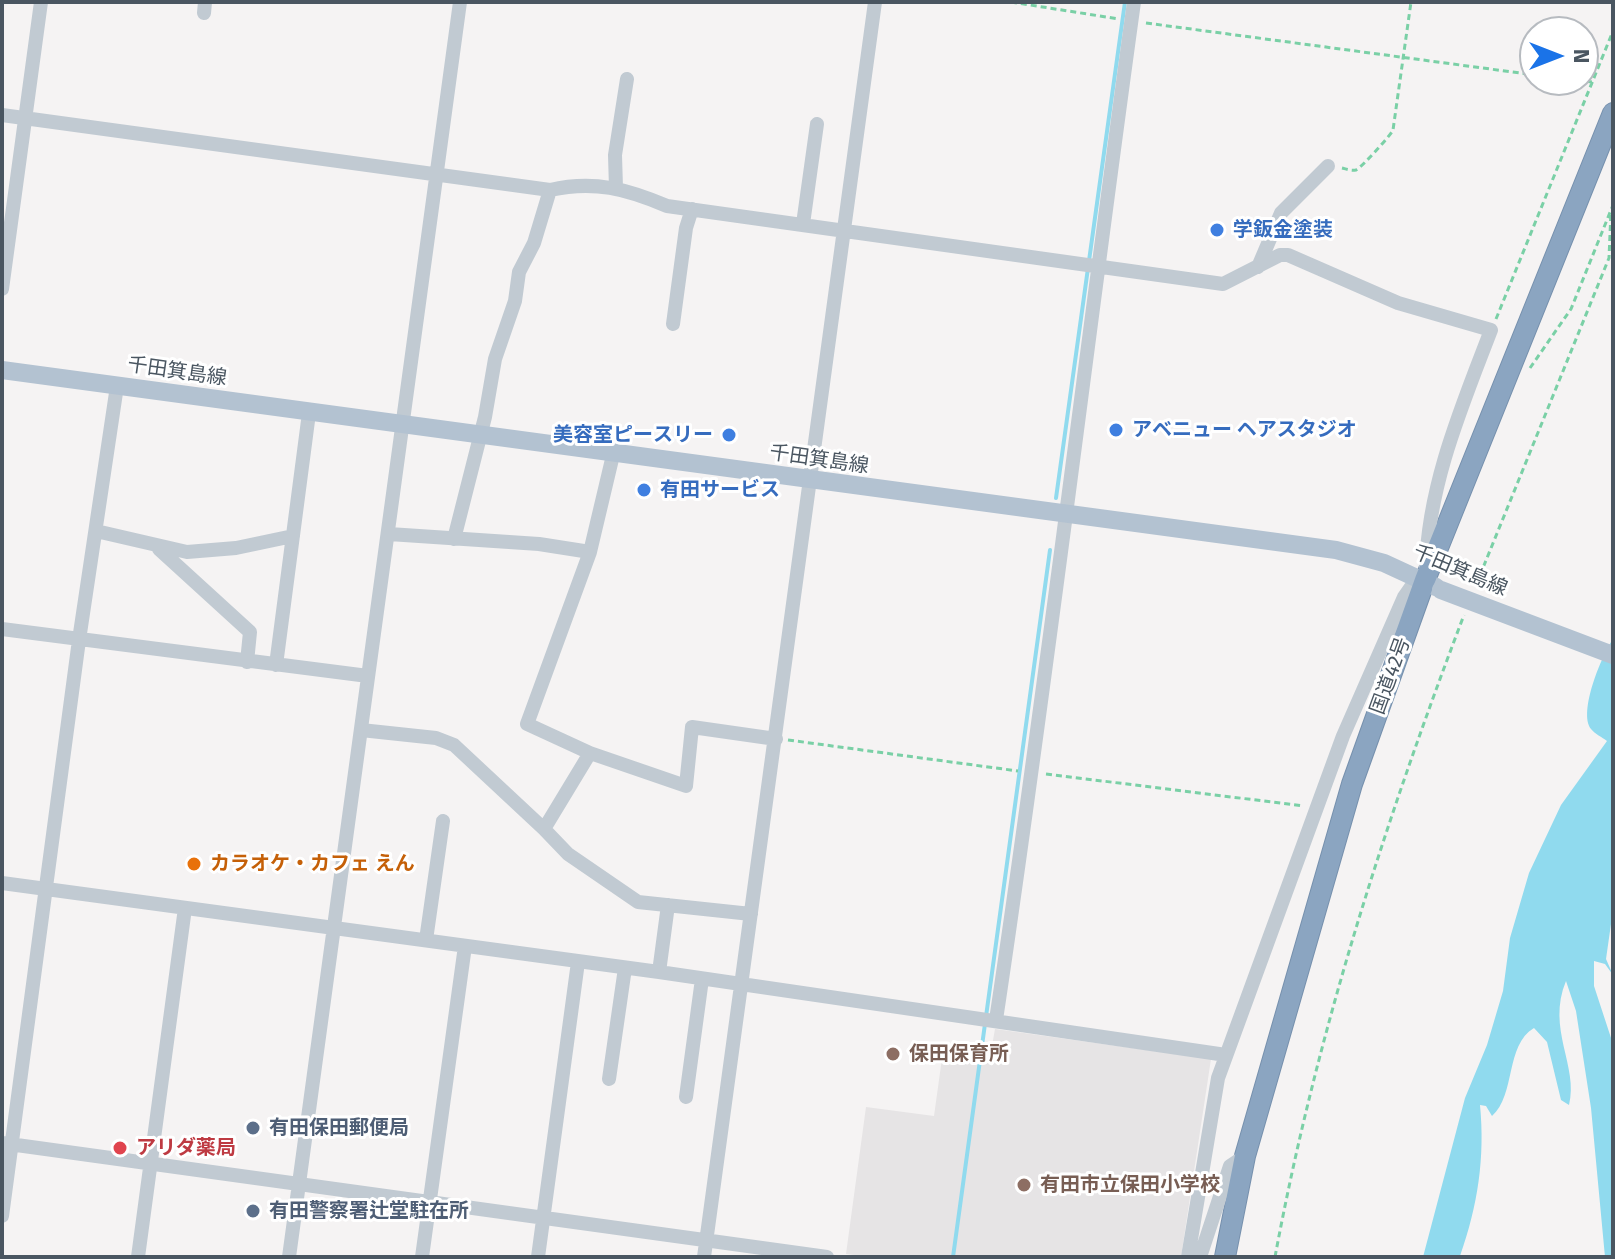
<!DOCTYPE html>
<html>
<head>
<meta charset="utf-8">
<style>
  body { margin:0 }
  #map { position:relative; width:1615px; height:1259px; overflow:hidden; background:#f5f3f3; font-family:"Fira Sans",sans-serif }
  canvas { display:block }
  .frame { position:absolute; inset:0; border:4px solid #4a5661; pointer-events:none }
  .north { position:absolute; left:1519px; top:16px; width:80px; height:80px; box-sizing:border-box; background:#fff; border:2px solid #b7bbc0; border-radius:50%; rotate:90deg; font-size:22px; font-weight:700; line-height:32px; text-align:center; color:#4a5661 }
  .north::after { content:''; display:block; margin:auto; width:28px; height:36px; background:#1a73e8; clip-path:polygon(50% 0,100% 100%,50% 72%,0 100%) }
</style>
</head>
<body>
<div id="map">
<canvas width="1615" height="1259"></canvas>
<div class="frame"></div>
<div class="north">N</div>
</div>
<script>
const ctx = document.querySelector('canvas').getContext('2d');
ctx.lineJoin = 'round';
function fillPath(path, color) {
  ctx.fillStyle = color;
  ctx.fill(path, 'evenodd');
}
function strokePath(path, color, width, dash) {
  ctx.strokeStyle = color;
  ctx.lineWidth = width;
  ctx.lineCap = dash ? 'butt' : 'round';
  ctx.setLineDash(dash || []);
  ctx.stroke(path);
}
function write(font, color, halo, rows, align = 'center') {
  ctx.font = font + ' "Fira Sans","Noto Sans JP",sans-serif';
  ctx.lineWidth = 6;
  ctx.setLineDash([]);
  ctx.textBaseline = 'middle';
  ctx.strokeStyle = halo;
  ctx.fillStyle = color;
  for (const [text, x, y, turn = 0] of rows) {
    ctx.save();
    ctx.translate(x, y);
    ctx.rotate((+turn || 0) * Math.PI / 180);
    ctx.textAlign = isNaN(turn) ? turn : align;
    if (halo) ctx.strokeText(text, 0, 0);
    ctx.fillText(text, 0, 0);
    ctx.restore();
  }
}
fillPath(new Path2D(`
  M995 1029 1211 1059 1181 1257H870L846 1254 866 1107 934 1116 943 1051 990 1057Z`), '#e6e4e5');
fillPath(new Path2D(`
  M1613 639V910L1606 959 1613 975 1605 964 1594 961V986L1613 1044V1257H1605L1591 1108 1576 1011 1566 981C1546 1029 1579 1066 1569 1105L1561 1100 1547 1042 1534 1028C1505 1045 1516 1095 1492 1116L1486 1106 1480 1105C1485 1158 1478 1205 1460 1256L1423 1257 1465 1098 1487 1045 1503 991 1510 938 1529 873 1561 805 1607 741C1602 737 1595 734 1591 729 1578 712 1602 655 1613 639Z`), '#90daee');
strokePath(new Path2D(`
  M1056 498 1125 2
  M953 1257 1050 550`), '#90daee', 4);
const highway = new Path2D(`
  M1225 1257 1245 1156 1352 784 1425 580 1613 113`);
strokePath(highway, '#7690ad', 22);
strokePath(new Path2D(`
  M1011 2 1119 19
  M1146 23 1535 75
  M1576 80 1592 82
  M1342 168C1346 169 1351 171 1356 170 1361 168 1391 135 1393 130L1411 2
  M1496 319 1613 31
  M1530 368 1571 309 1613 205
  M1476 585 1609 258 1611 211
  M788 740 1018 771
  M1046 774 1304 806
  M1275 1257C1316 1036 1384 825 1464 615`), '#7ad0a6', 3, [6, 4]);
strokePath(new Path2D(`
  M204 13 205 2
  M2 115 550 190C594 180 627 189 667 206L1223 284 1280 255H1288L1398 303 1491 330C1462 406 1428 485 1426 568
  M616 188 615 155 627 79
  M803 224 817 124
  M1258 267 1281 213 1328 166
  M2 289 41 2
  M673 324 686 228 692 209
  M96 531 187 552 236 548 293 536
  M389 534 539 544 590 552
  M454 539 485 417 495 359 515 301 519 272 534 243 550 190
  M159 549 250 632 247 662
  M2 629 368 676
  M276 665 309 413
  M361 730 436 738 454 745 544 829 590 753 527 724 590 552 613 455
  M590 753 686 786 692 727 776 739
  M544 829 568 854 638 902 751 914
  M2 883 659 972 1226 1055
  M426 940 443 821
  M659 972 668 905
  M996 1020C1047 681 1087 341 1134 2
  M609 1079 625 968
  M686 1097 702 979
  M2 1143 827 1257
  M2 1216 79 640 117 386
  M138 1257 185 908
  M289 1257 460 2
  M422 1257 465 946
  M538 1257 578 962
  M704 1257 875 2
  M1188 1257 1218 1078 1343 736 1404 597 1418 577
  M1200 1257 1230 1166 1245 1156`), '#c1cad2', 14);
strokePath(new Path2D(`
  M2 370 1336 550 1384 563 1436 587`), '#b3c2d1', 18);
strokePath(highway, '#8ba5c1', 20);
strokePath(new Path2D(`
  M1441 590 1613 655`), '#b3c2d1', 18);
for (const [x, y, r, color] of [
  [1217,230,8,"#3f7fe0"],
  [1116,430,8,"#3f7fe0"],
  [729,435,8,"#3f7fe0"],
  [644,490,8,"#3f7fe0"],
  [194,864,8,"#e8710a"],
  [893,1054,8,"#8d6e63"],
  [253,1128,8,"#5c6f8a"],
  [120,1148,8,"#e0444e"],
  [1024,1185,8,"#8d6e63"],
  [253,1211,8,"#5c6f8a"]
]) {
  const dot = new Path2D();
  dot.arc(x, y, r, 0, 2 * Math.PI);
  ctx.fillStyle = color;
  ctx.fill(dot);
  strokePath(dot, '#fff', 3);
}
write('bold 20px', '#366cbe', '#fff', [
  ["学鈑金塗装",1233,230],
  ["アベニュー ヘアスタジオ",1132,430],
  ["美容室ピースリー",713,435,"right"],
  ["有田サービス",660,490]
], 'left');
write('20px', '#4a5661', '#fff', [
  ["千田箕島線",177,372,8],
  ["千田箕島線",819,460,8],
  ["千田箕島線",1460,571,23],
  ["国道42号",1391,676,-70]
]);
write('bold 20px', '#c56008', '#fff', [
  ["カラオケ・カフェ えん",210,864]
], 'left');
write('bold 20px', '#785e54', '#fff', [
  ["保田保育所",909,1054],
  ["有田市立保田小学校",1040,1185]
], 'left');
write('bold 20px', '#4e5e75', '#fff', [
  ["有田保田郵便局",269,1128],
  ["有田警察署辻堂駐在所",269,1211]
], 'left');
write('bold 20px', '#be3a42', '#fff', [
  ["アリダ薬局",136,1148]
], 'left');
</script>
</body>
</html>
